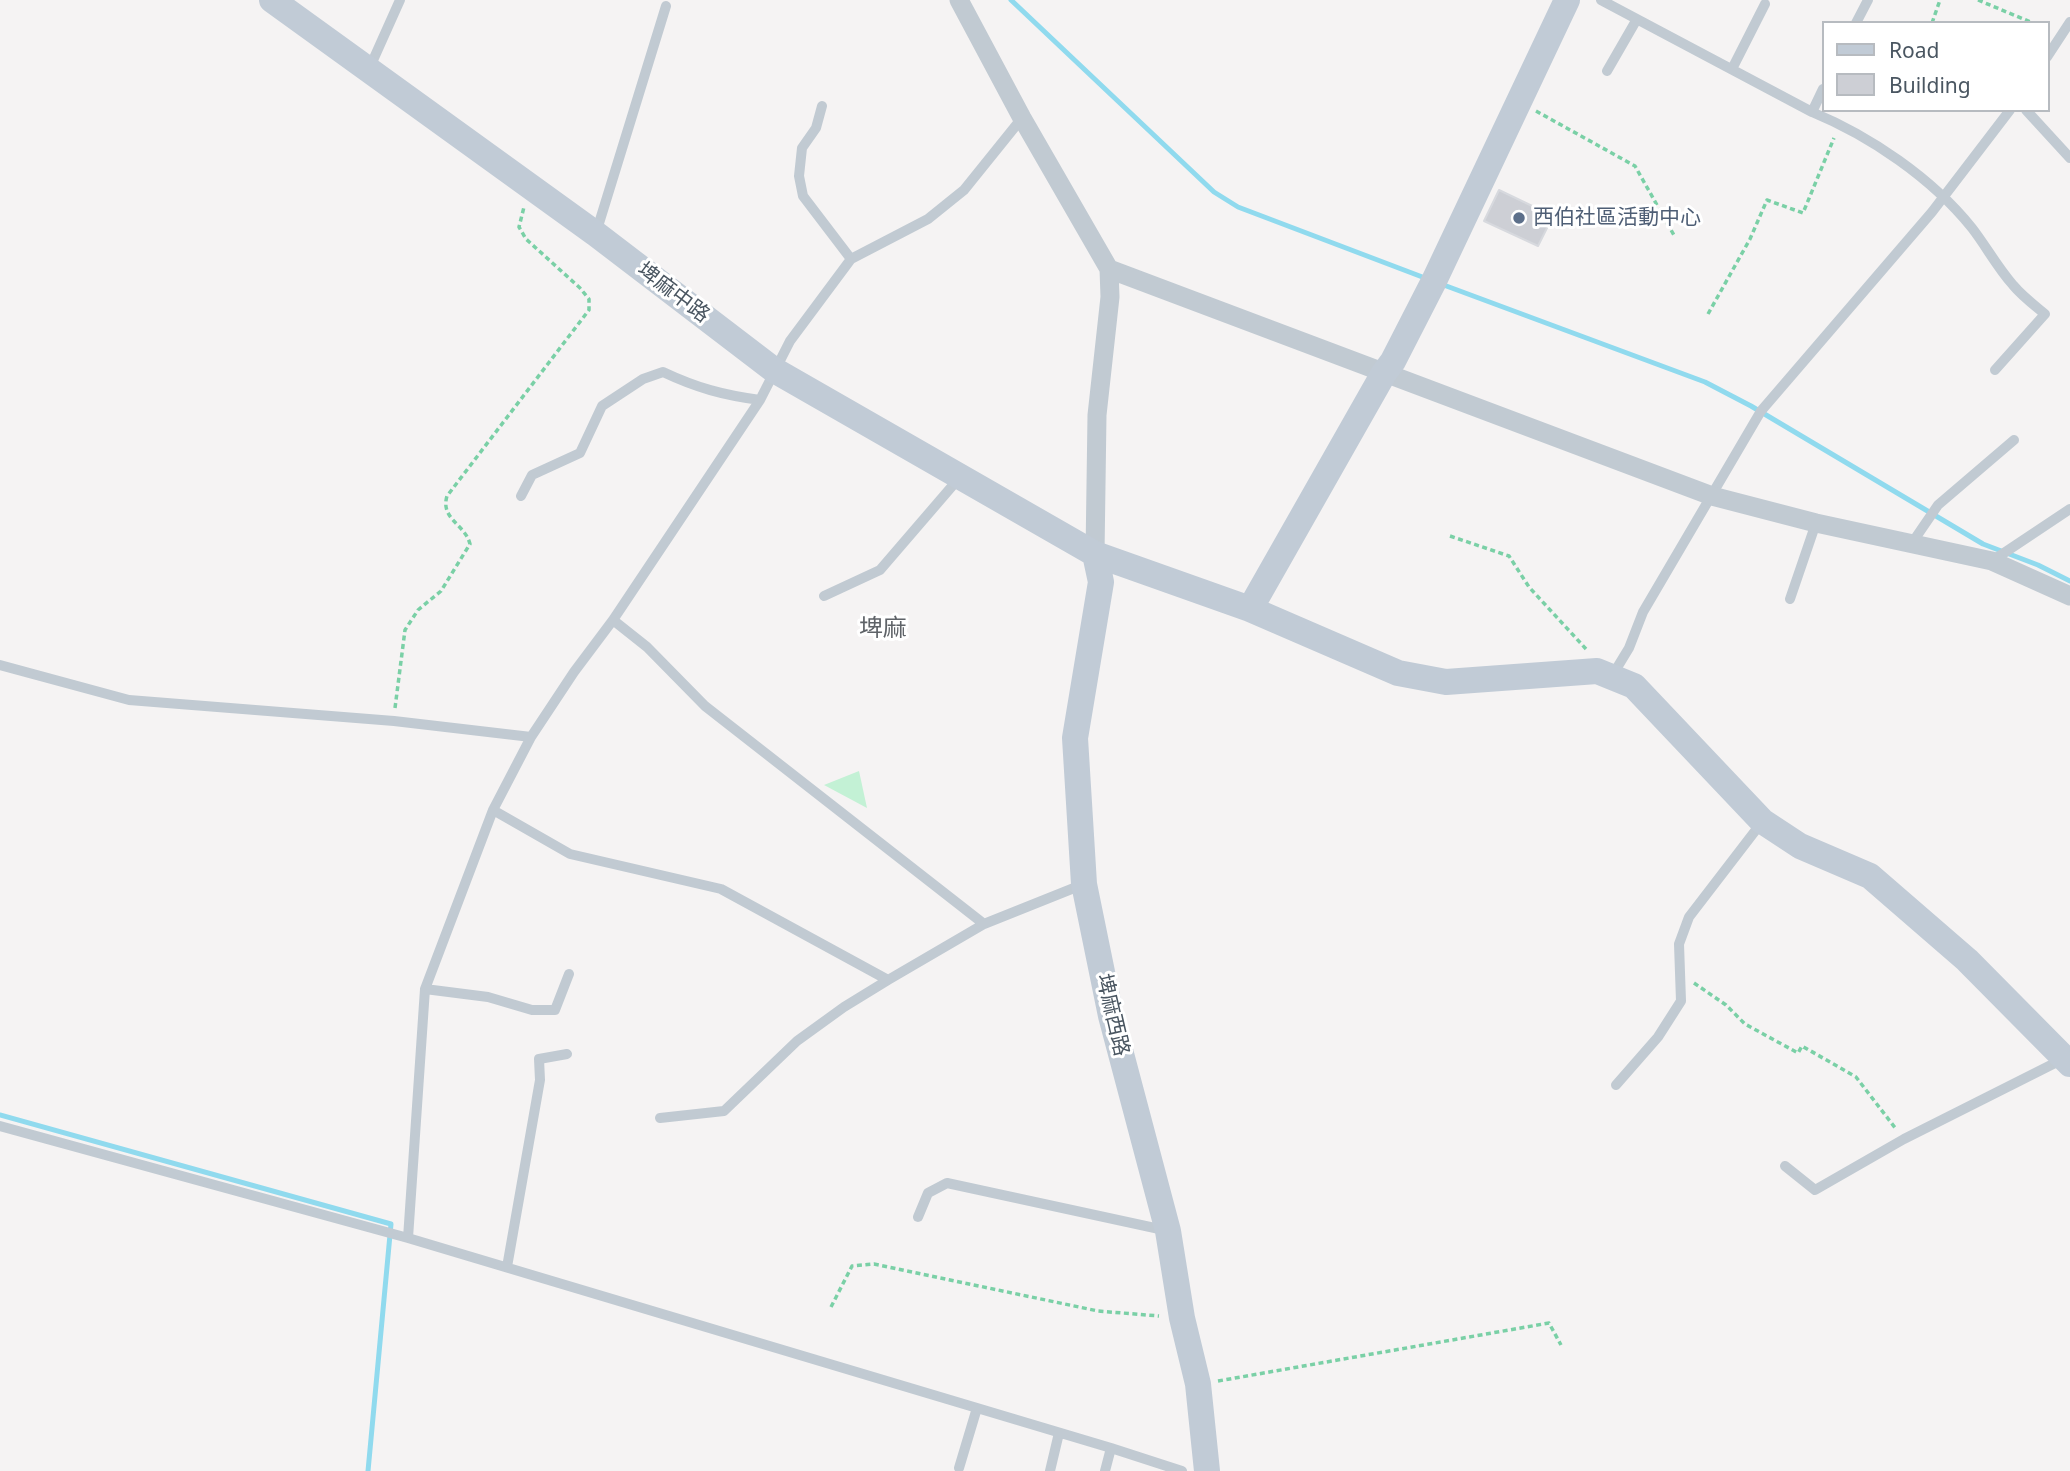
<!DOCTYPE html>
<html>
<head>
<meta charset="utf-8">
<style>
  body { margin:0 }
  #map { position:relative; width:2070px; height:1471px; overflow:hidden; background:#f5f3f3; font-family:"Noto Sans",sans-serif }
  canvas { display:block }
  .legend { position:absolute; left:1822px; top:21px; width:228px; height:91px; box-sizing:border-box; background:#fff; border:2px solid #b7bbc0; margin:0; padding:9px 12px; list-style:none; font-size:21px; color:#4a5661 }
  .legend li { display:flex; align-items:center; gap:14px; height:35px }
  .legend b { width:35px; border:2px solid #b7bbc0 }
</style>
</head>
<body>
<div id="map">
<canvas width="2070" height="1471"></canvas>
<ul class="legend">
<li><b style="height:9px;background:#c1cbd6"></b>Road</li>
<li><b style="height:19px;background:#cdcfd5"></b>Building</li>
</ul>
</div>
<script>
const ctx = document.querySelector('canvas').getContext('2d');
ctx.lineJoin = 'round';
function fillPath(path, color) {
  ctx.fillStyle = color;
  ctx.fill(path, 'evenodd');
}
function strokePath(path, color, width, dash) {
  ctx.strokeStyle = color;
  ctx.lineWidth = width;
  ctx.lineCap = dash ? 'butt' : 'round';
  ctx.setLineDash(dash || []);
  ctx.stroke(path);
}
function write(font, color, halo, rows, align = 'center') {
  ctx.font = font + ' "Noto Sans","Noto Sans TC",sans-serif';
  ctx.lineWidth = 6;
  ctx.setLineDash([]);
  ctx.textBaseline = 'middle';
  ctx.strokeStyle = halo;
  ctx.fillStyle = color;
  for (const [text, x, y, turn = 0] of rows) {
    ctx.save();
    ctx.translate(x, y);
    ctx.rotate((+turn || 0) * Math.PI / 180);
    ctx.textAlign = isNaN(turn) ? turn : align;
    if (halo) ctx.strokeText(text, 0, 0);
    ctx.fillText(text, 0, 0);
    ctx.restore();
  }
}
fillPath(new Path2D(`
  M859 771 867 808 824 785Z`), '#c3f1d5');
strokePath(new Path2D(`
  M1011 0 1214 192 1238 207 1425 278
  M1441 284 1705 382 1751 406 1983 544 2038 565 2070 581
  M0 1115 391 1224 368 1471`), '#90daee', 5);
const building = new Path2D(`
  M1499 190 1553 216 1538 246 1484 221Z`);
fillPath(building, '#cdcfd5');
strokePath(building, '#d7d9de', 2);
strokePath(new Path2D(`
  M1978 0 2033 23
  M1932 23 1940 0
  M1536 111 1635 166 1675 237
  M1708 314 1750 239 1767 200 1803 213 1834 138
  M1450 536 1509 556 1529 587 1586 649
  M395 708 405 630 418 610 441 591 470 544C465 524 440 519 447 496L589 310V299L580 288 526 239 519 227 524 207
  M1694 983 1726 1005 1745 1024 1798 1053 1802 1046 1856 1077 1896 1129
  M831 1307 852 1266 874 1264 1098 1311 1159 1316
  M1218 1381 1549 1323 1561 1345`), '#7ad0a6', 3.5, [5, 3.5]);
strokePath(new Path2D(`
  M1601 0 1812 112C1870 136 1932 178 1972 228 1986 246 1997 267 2013 285 2022 296 2034 305 2045 314L1995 370
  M1856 23 1868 0
  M2047 57 2070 22
  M370 67 400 0
  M1732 69 1765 4
  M1607 71 1637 19
  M822 106 816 128 802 148 799 176 803 196 851 259
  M2026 110 2070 158
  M1812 112 1823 89
  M596 233 666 6
  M521 496 532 475 580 453 602 406 643 379 663 372C697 388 723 395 760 400
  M1912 543 1938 505 2014 440
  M1992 561 2070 509
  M824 596 880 570 960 477
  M1790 599 1816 523
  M613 620 647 647 705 706 984 924
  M0 665 129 700 394 721 531 737
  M1612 676 1629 648 1643 612 1761 411 1932 212 2010 110
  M493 810 570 854 721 889 888 980 984 924 1084 884
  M425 989 488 997 532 1010H555L569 974
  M1616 1085 1658 1037 1681 1001 1679 944 1689 917 1762 822
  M660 1118 724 1111 797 1041 844 1007 888 980
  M0 1126 408 1238 1111 1448 1182 1471
  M1785 1166 1815 1190 1904 1139 2061 1060
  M918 1217 928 1193 947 1183 1164 1230
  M408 1238 425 989 493 810 531 737 574 672 613 620 760 400 790 341 851 259 928 219 964 190 1022 118
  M507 1267 540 1080 539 1059 567 1054
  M959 1468 977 1408
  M1050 1471 1059 1433
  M1105 1471 1111 1448`), '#c1cad2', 10);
strokePath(new Path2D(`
  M959 0 1022 118 1109 269 1110 297 1097 415 1095 554
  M1109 269 1712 496 1816 523 1992 561 2070 596`), '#c1cad2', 19);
strokePath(new Path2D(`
  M272 0 596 234 774 370 1095 554 1250 609 1398 673 1446 682 1597 671 1634 686 1762 821 1800 846 1870 876 1967 960 2070 1064
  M1095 554 1101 582 1075 738 1084 884 1111 1016 1168 1231 1182 1318 1198 1384 1207 1471
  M1250 609 1384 373 1393 361 1434 281 1567 0`), '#c1cbd6', 26);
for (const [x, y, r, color] of [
  [1519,218,7,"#5c6f8a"]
]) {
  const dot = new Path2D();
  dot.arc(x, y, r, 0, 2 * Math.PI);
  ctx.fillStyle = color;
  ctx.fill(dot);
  strokePath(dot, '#fff', 2.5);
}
write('21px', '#4e5e75', '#fff', [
  ["西伯社區活動中心",1533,218]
], 'left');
write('21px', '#4a5661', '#fff', [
  ["埤麻中路",673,293,37],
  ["埤麻西路",1112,1015,77]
]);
write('24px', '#5f6368', '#fff', [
  ["埤麻",883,629]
]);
</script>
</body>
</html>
